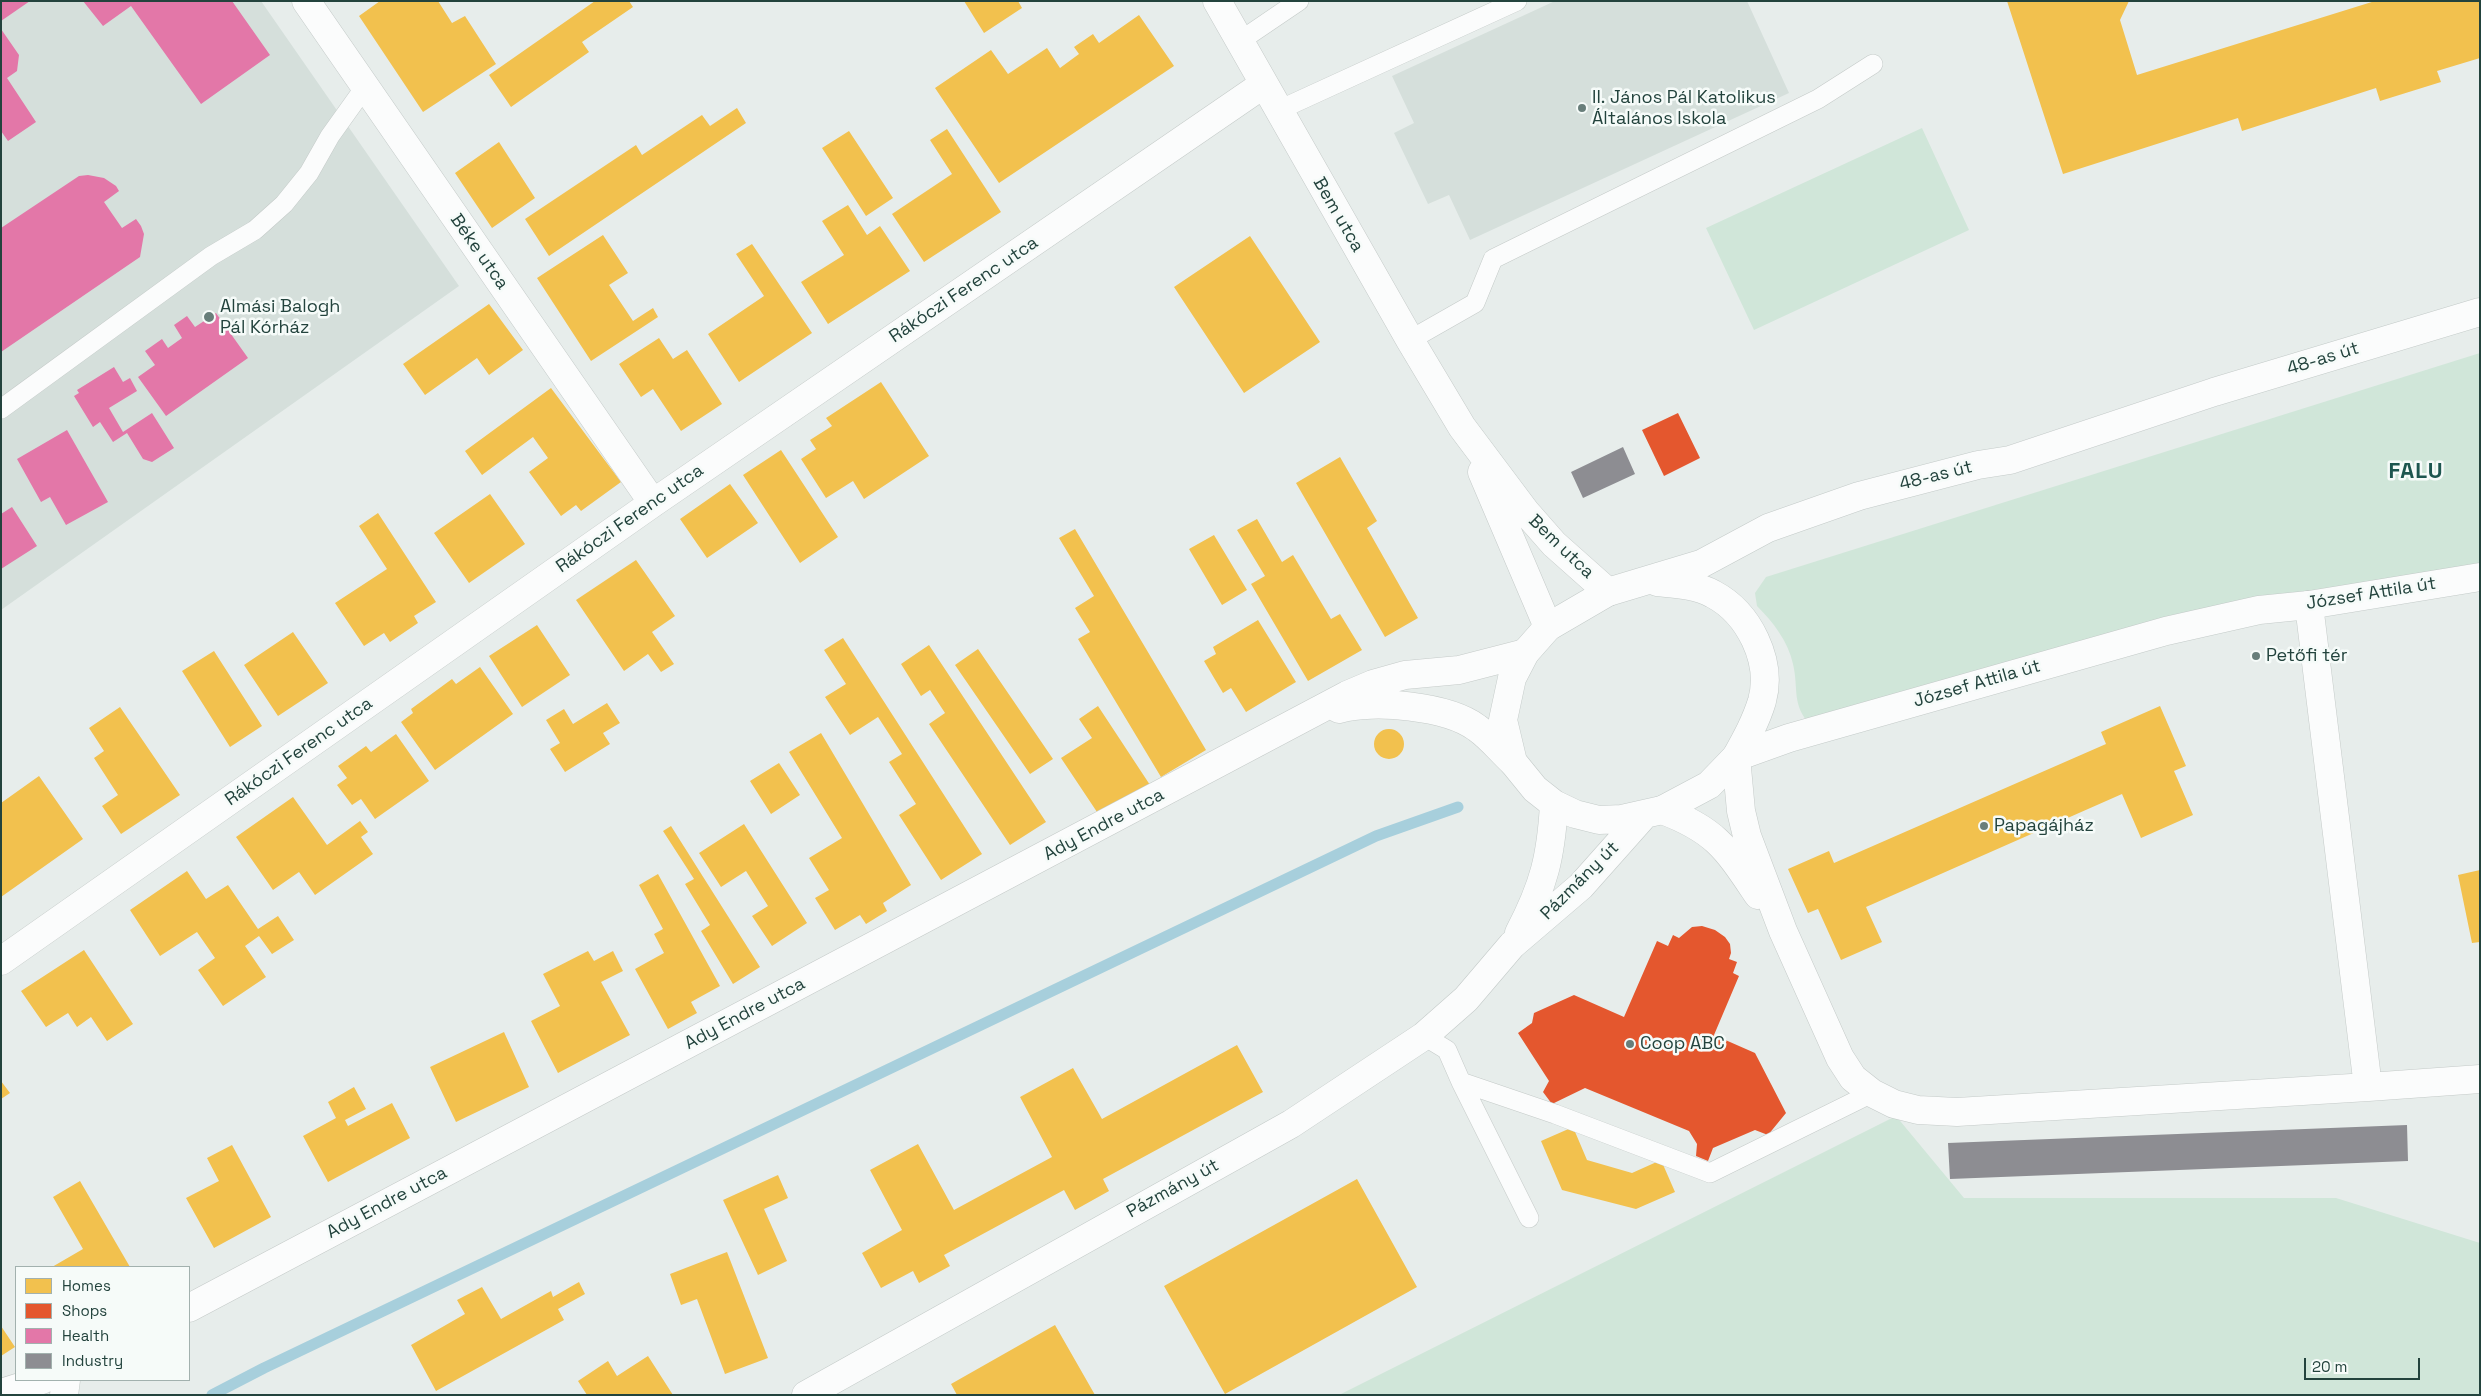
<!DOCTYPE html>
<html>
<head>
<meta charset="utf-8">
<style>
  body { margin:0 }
  #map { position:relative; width:2481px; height:1396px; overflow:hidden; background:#e7edeb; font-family:"Space Grotesk",sans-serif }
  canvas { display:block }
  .frame { position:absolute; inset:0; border:2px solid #23433d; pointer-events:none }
  .legend { position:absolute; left:15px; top:1266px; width:175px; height:115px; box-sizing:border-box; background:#f6fbf9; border:1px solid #a2b1ae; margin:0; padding:6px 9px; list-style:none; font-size:15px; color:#23433d }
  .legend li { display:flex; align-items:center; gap:10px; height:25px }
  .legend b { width:25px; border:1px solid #a2b1ae }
  .scale { position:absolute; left:2304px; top:1358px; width:116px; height:22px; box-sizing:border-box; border:2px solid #23433d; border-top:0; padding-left:6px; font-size:15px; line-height:18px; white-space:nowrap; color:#23433d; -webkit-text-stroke:4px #f6fbf9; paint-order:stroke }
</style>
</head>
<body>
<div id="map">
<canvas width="2481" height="1396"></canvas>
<div class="frame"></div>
<ul class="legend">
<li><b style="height:14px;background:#f2c14e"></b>Homes</li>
<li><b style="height:14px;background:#e4572e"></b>Shops</li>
<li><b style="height:14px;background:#e377a8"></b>Health</li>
<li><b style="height:14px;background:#8d8d92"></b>Industry</li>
</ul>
<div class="scale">20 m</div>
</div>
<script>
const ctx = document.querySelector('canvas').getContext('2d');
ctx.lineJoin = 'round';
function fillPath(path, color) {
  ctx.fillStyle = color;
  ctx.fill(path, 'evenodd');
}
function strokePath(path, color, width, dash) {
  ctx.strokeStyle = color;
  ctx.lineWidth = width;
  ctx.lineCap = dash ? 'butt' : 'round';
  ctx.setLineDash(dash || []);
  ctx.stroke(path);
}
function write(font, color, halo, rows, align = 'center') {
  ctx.font = font + ' "Space Grotesk",sans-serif';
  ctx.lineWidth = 5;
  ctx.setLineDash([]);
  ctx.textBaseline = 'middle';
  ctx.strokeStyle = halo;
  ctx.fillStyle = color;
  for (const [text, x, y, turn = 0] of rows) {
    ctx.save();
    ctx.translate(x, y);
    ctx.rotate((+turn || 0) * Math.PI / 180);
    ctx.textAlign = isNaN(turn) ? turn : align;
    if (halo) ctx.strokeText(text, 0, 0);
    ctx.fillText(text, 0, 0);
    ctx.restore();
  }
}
fillPath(new Path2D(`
  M1 1H261L459 286 1 610Z
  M1555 1H1747L1789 93 1470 240 1449 195 1428 204 1394 133 1414 123 1392 76Z`), '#d5dfdb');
fillPath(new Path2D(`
  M1922 128 1969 230 1754 330 1706 228Z
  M2480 353V570L1811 726C1791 704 1799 690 1793 664 1788 641 1773 622 1757 606L1755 593 1766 577Z
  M1896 1116 1964 1198H2336L2480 1243V1395H1339Z`), '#d0e6d9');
fillPath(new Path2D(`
  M380 1H438L452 23 465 16 496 64 423 112 359 16Z
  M595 1H629L633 7 582 42 589 52 511 107 489 75Z
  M964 1H1018L1022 8 984 33Z
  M2007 1H2129L2120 20 2137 75 2375 1H2480V58L2437 71 2441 82 2380 101 2376 88 2242 131 2238 118 2063 174Z
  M1139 15 1174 66 999 183 935 88 991 50 1008 74 1047 48 1060 68 1079 54 1074 47 1093 34 1099 43Z
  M737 108 746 123 549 256 525 219 636 145 642 155 702 115 710 126Z
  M947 129 1001 212 924 262 892 214 952 174 930 140Z
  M849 131 893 198 866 216 822 148Z
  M499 142 535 198 492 228 455 173Z
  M848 205 867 235 880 226 910 271 828 324 801 282 844 255 822 221Z
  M603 235 628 273 609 285 633 321 653 308 658 317 591 361 537 278Z
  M1250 236 1320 342 1244 393 1174 287Z
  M752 244 812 333 739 382 708 334 764 296 736 254Z
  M489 304 523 350 489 375 477 358 425 395 403 364Z
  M659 338 673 359 687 350 722 404 681 431 653 389 641 397 619 364Z
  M881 382 929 456 864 499 853 481 826 498 801 459 816 449 810 440 832 426 826 418Z
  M551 388 621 482 581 511 576 505 561 516 529 472 548 458 533 437 482 475 465 451Z
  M781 450 838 537 800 563 743 475Z
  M1340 457 1377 521 1367 528 1418 618 1385 637 1296 483Z
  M730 484 758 523 707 558 680 519Z
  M490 494 525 544 469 583 434 533Z
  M378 513 436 602 414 616 418 623 390 642 384 633 364 646 335 603 387 569 359 526Z
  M1257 519 1282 562 1293 555 1331 619 1340 614 1362 650 1308 681 1251 584 1265 576 1237 530Z
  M1075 529 1206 750 1161 777 1078 639 1090 632 1075 608 1094 596 1059 538Z
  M1214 535 1247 590 1222 605 1189 549Z
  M636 560 675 616 652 632 674 664 661 672 648 654 624 671 576 600Z
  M1258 620 1296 682 1246 712 1231 688 1223 693 1204 661 1216 654 1213 647Z
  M537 625 570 675 522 707 489 656Z
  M293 632 328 683 278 716 244 665Z
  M843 638 982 854 941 880 899 815 916 804 889 762 902 754 878 717 850 735 825 697 846 684 824 650Z
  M929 645 1046 822 1010 845 929 724 945 713 930 690 921 696 901 664Z
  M978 649 1053 759 1030 774 955 665Z
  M214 651 262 726 230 747 182 671Z
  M480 667 513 714 435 770 401 722 413 713 411 709 452 679 456 684Z
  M607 703 620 723 603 733 610 744 565 772 550 749 560 743 546 720 564 709 573 724Z
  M1098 706 1150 785 1101 818 1061 758 1092 738 1079 719Z
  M2160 706 2186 766 2174 771 2193 815 2141 838 2122 794 1866 907 1882 942 1841 960 1818 909 1808 913 1788 869 1829 851 1834 863 2106 744 2101 732Z
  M120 707 180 795 121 834 102 806 118 795 94 758 104 751 89 728Z
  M1374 744a15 15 0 1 1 30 0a15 15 0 1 1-30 0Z
  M821 733 911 885 883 903 887 911 866 924 860 915 835 930 815 898 829 890 809 858 842 838 789 752Z
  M396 734 429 781 375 819 361 799 352 805 337 785 347 778 338 766 366 746 371 752Z
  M779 763 800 795 771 814 750 781Z
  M39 776 83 839 1 897V803Z
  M293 797 327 845 360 821 368 832 361 837 373 854 315 895 299 872 273 890 236 837Z
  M744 824 807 923 772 946 752 916 768 906 746 871 721 887 699 853Z
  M671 826 760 967 733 984 701 931 710 925 685 884 694 879 663 831Z
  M2480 870V942L2472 943 2458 875Z
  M187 871 206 899 228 885 258 929 278 916 294 940 272 954 259 936 245 946 266 977 223 1006 198 970 215 958 197 932 160 956 130 910Z
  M658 874 720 986 691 1002 697 1013 668 1029 635 969 664 953 654 934 663 929 639 885Z
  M84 950 133 1024 107 1041 91 1017 77 1027 68 1013 46 1027 21 991Z
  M588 951 594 961 613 951 623 971 601 982 630 1035 558 1073 531 1021 560 1006 543 974Z
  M504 1032 529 1087 456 1122 430 1067Z
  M1237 1045 1263 1092 1103 1179 1109 1191 1075 1210 1064 1190 944 1255 950 1266 919 1283 913 1271 881 1288 862 1253 902 1230 870 1170 918 1144 954 1210 1052 1157 1020 1097 1073 1068 1102 1119Z
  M1 1081 10 1093 1 1099Z
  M354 1087 366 1109 345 1120 348 1126 392 1103 410 1138 328 1182 303 1136 336 1118 328 1102Z
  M1573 1127 1587 1160 1632 1173 1661 1160 1675 1192 1636 1209 1562 1190 1541 1141Z
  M232 1145 271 1217 214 1248 186 1198 219 1181 207 1158Z
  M778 1175 788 1198 764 1209 787 1261 758 1275 723 1200Z
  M1357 1179 1417 1287 1225 1394 1164 1286Z
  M80 1181 130 1267H52L83 1249 53 1197Z
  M727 1252 768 1358 725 1374 697 1299 681 1305 670 1274Z
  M579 1282 585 1294 558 1309 564 1320 436 1391 411 1345 465 1314 457 1300 482 1287 501 1319 551 1291 553 1297Z
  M1055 1325 1095 1395H957L951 1384Z
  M1 1326 15 1347 1 1356Z
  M648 1356 673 1395H587L578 1381 608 1361 617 1376Z`), '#f2c14e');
fillPath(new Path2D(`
  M1678 413 1700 458 1664 476 1642 430Z
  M1702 926 1715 930 1725 937 1730 944 1731 953 1729 959 1737 962 1733 973 1739 976 1714 1035 1755 1053 1786 1113 1768 1135 1755 1130 1713 1148 1708 1161 1696 1156 1697 1144 1689 1131 1585 1088 1552 1104 1543 1092 1549 1081 1518 1033 1532 1023 1534 1013 1574 995 1624 1017 1657 941 1668 946 1673 935 1679 938 1692 927Z`), '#e4572e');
fillPath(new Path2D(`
  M1 1H30L1 21Z
  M83 1H232L270 55 201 104 131 6 103 26Z
  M1 29 19 55 17 71 7 78 36 122 8 141 1 131Z
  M88 175 104 178 116 186 119 191 104 202 122 228 136 219 141 226 144 234 140 257 1 352V228L79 176Z
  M216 313 248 358 166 416 138 377 155 365 145 351 162 339 168 348 182 338 174 325 187 316 195 327Z
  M114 367 123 382 130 378 137 391 109 408 123 432 152 413 174 448 152 462 143 459 127 433 113 442 100 422 93 427 74 396 79 393 77 390Z
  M67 430 108 502 66 525 50 497 41 502 17 459Z
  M12 507 37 546 1 569V514Z`), '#e377a8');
fillPath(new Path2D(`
  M1623 447 1635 474 1583 498 1571 472Z
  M2407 1125 2408 1161 1950 1179 1948 1143Z`), '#8d8d92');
strokePath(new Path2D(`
  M212 1395 264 1368 1376 836 1458 807`), '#a7cfdc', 11);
const lane = new Path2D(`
  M1240 41 1299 1
  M1279 110 1517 1
  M1410 340 1475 303 1493 259 1818 99 1873 64
  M1 409 211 256 255 230 284 204 309 173 330 136 365 87
  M1424 1036 1447 1050 1461 1082 1529 1218
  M1461 1082 1555 1114 1710 1173 1872 1093`);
const street = new Path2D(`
  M306 1 653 503
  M1217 1 1410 340 1462 427 1525 511 1554 544 1608 592
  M1482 472 1548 627
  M1339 709C1373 699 1448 706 1477 728 1490 737 1501 751 1513 762
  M1736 757 1741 811 1747 836 1783 931 1840 1058 1853 1078 1872 1093 1894 1104 1918 1110 1957 1112 2368 1087 2309 605
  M1662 810C1716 830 1727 849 1758 895
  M1 961 653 503 1264 84
  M2368 1087 2480 1079
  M189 1308 1347 695 1373 684 1405 675 1459 670 1525 653
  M1 1393 42 1380
  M64 1395 66 1380`);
const secondary = new Path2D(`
  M2480 312 2214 392 2010 460 1978 465 1859 496 1768 528 1701 564 1608 592 1548 627 1525 653 1512 678 1503 720 1513 762 1535 789 1554 804 1575 814 1599 820 1622 819 1662 810 1709 785 1736 757 1789 738 2166 631 2259 610 2309 605 2480 577
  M1657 582C1676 584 1697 585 1713 594 1749 613 1773 661 1762 701 1756 721 1746 739 1736 757
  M1519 933C1544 885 1551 857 1554 804
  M806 1395 1291 1124 1424 1036 1466 999 1512 945 1581 886 1645 814`);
strokePath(lane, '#c4cac8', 20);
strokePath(street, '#c4cac8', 29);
strokePath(secondary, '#c3cac8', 29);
strokePath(lane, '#fbfcfc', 19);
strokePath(street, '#fbfcfc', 28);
strokePath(secondary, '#fbfcfc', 28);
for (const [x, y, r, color] of [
  [1582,108,5,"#687e7a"],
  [209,317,6,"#687e7a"],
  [2256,656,5,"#687e7a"],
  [1984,826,5,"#687e7a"],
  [1630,1044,5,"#687e7a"]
]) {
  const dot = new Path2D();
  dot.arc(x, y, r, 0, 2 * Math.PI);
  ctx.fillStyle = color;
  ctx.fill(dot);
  strokePath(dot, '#f6fbf9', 2);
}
write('18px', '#23433d', '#f6fbf9', [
  ["II. János Pál Katolikus",1592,98],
  ["Általános Iskola",1592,119],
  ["Almási Balogh",220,307],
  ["Pál Kórház",220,328],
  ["Petőfi tér",2266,656],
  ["Papagájház",1994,826],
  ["Coop ABC",1640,1044]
], 'left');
write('18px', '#23433d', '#f6fbf9', [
  ["Bem utca",1338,215,60],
  ["Béke utca",479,252,55],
  ["Rákóczi Ferenc utca",964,290,-34],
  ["48-as út",2323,359,-17],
  ["48-as út",1936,476,-14],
  ["Rákóczi Ferenc utca",630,519,-35],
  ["Bem utca",1561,547,44],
  ["József Attila út",2371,594,-9],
  ["József Attila út",1977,684,-16],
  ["Rákóczi Ferenc utca",299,752,-35],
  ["Ady Endre utca",1104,825,-28],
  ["Pázmány út",1580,881,-45],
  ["Ady Endre utca",745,1014,-28],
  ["Pázmány út",1173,1189,-29],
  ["Ady Endre utca",387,1203,-28]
]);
ctx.letterSpacing = '1px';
write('bold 22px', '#1d564f', '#f6fbf9', [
  ["FALU",2416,472]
]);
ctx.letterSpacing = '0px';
</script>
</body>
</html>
